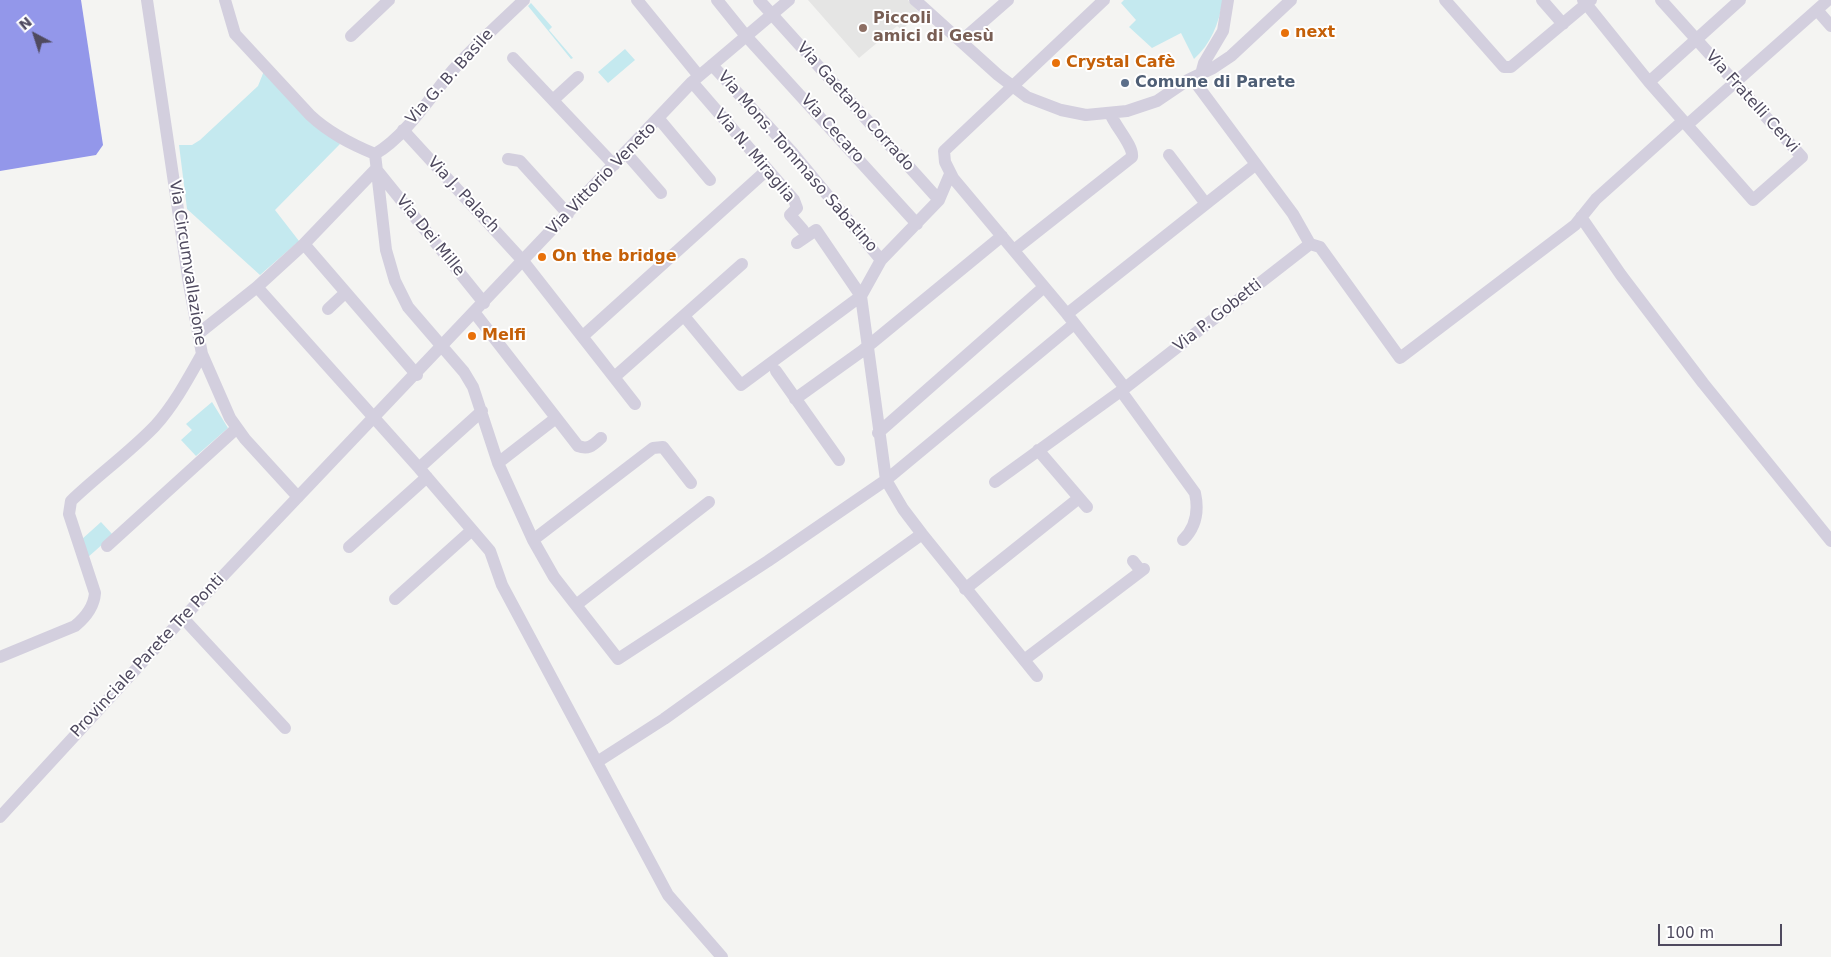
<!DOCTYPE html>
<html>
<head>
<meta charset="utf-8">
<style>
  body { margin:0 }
  #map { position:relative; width:1831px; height:957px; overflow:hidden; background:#f4f4f2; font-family:"DejaVu Sans",sans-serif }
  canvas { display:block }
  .north { position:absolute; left:10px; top:10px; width:50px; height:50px; -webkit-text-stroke:4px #fff; paint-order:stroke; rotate:320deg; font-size:14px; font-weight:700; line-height:20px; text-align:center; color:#4f4a5f }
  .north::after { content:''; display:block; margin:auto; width:18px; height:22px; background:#4f4a5f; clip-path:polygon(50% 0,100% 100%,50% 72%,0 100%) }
  .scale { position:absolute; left:1658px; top:924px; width:124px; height:22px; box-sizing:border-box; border:2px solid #4f4a5f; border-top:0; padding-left:6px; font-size:15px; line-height:18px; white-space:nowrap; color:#4f4a5f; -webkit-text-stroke:4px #fff; paint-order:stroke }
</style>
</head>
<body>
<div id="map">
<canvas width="1831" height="957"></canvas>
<div class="north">N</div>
<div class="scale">100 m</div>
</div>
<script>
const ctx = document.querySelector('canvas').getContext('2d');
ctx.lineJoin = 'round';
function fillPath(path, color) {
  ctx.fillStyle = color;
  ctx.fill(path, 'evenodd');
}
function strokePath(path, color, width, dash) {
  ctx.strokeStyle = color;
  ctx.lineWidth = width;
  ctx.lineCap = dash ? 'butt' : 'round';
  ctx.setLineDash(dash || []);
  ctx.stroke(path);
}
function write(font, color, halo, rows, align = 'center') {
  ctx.font = font + ' "DejaVu Sans",sans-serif';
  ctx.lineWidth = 4;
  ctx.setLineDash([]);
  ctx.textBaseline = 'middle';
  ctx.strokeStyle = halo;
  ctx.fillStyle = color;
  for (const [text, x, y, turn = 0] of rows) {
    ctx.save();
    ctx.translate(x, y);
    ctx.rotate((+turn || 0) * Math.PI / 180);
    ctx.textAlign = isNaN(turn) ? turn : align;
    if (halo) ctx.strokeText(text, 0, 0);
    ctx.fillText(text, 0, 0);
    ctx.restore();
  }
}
fillPath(new Path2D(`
  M808 0H908L919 13 902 30 897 26 859 58Z`), '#e5e5e4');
fillPath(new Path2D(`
  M1124 0H1223C1219 23 1211 44 1194 59L1181 33 1152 48 1129 27 1136 20 1121 3Z
  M531 3 552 27 549 30 573 58 571 59 528 6Z
  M625 49 635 60 608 83 598 72Z
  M264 71 340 144 275 210 299 241 260 275 187 209 179 145H192L200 140 258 86Z
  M212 402 228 428 196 456 181 440 192 430 186 424Z
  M101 522 113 535 87 558 81 540Z`), '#c4e9ef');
fillPath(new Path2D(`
  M0 0H81L103 145 96 155 0 171Z`), '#9397ea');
strokePath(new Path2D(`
  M147 0 189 284 202 354 230 418 245 439 298 497
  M225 0 235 34 310 115C329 133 351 144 375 154
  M637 0 699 76
  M717 0 746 36 917 224
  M759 0 939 200
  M915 0 998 75 1027 97 1061 110 1086 115 1127 111 1157 101 1188 80 1213 68 1231 56 1291 0
  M1104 0 944 151 945 162 953 178 1067 314 1125 388
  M1445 0 1504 67H1511L1591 0
  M1542 0 1563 24
  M1583 0 1649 82 1753 200 1802 157 1661 0
  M1817 10 1831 26
  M351 36 389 0
  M961 41 1008 0
  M513 58 614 165
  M712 65 792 152 881 260
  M1201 74 1204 63 1223 31 1228 0
  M1192 78 1293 214 1310 244 1320 247 1400 358 1575 225 1596 199 1683 121
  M692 82 794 200 797 208 790 215 803 230
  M1649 82 1740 0
  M553 100 578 77
  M659 119 710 180
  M1687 125 1828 0
  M403 130 523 261 635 404
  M626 153 661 193
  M375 154 386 250 395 281 408 307 464 372 473 387 498 463 533 540 554 577 618 659 768 561 886 480 1074 324
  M375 154C405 137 431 96 453 70 475 45 500 23 524 0
  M1169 155 1206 204
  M508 159 520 161 568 214
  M376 169 484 303
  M1581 217 1621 275 1703 383 1831 541
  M797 243 816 230 861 296 886 480 903 509 922 534 1037 676
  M304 244 417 375
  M1014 250 1132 157C1134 146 1114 125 1110 113
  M257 287 419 468 490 551 502 585 668 895 722 957
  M328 309 345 293
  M474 312 578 446C589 450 593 445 601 438
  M1067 314 1255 165
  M684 316 741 385 861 296 881 260 939 200 950 174
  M198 334 257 287 304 244 376 169
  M583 336 767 170
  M776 371 839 460
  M619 373 742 264
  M1121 391 1195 493C1199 511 1196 527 1183 540
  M795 399 862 351 1002 236
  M878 433 1044 287
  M1038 450 1087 507
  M498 463 556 418
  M419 468 482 411
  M995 482 1125 388 1310 244
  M533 540 653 448 663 447 691 483
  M107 546 237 428
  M349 547 427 477
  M1133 561 1141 571
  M965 589 1079 498
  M395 599 472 530
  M576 605 709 502
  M183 618 285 728
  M0 657 75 626C86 617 94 607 95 593L69 514 71 501C98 475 129 453 155 426 174 405 188 379 202 354
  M1024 660 1144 569
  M597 762 664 719 922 534
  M0 817 183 618 692 82 789 0`), '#d3cfde', 12);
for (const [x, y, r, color] of [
  [863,28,5,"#8d6e63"],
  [1285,33,5,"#e8710a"],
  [1056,63,5,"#e8710a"],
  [1125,83,5,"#5c6f8a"],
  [542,257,5,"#e8710a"],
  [472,336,5,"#e8710a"]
]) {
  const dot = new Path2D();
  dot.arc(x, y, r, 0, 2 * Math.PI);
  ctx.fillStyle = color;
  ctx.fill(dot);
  strokePath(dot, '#fff', 2);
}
write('bold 16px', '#785e54', '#fff', [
  ["Piccoli",873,19],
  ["amici di Gesù",873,37]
], 'left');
write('bold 16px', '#c56008', '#fff', [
  ["next",1295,33],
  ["Crystal Cafè",1066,63],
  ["On the bridge",552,257],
  ["Melfi",482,336]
], 'left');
write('16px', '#4f4a5f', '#fff', [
  ["Via G. B. Basile",450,77,-48],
  ["Via Fratelli Cervi",1752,102,48],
  ["Via Gaetano Corrado",855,107,48],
  ["Via Cecaro",832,129,48],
  ["Via N. Miraglia",754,156,50],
  ["Via Mons. Tommaso Sabatino",797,162,49],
  ["Via Vittorio Veneto",602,179,-46],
  ["Via J. Palach",463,195,47],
  ["Via Dei Mille",430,236,51],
  ["Via Circumvallazione",187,263,81],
  ["Via P. Gobetti",1218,316,-38],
  ["Provinciale Parete Tre Ponti",148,656,-47]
]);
write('bold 16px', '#4e5e75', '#fff', [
  ["Comune di Parete",1135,83]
], 'left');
</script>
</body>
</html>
